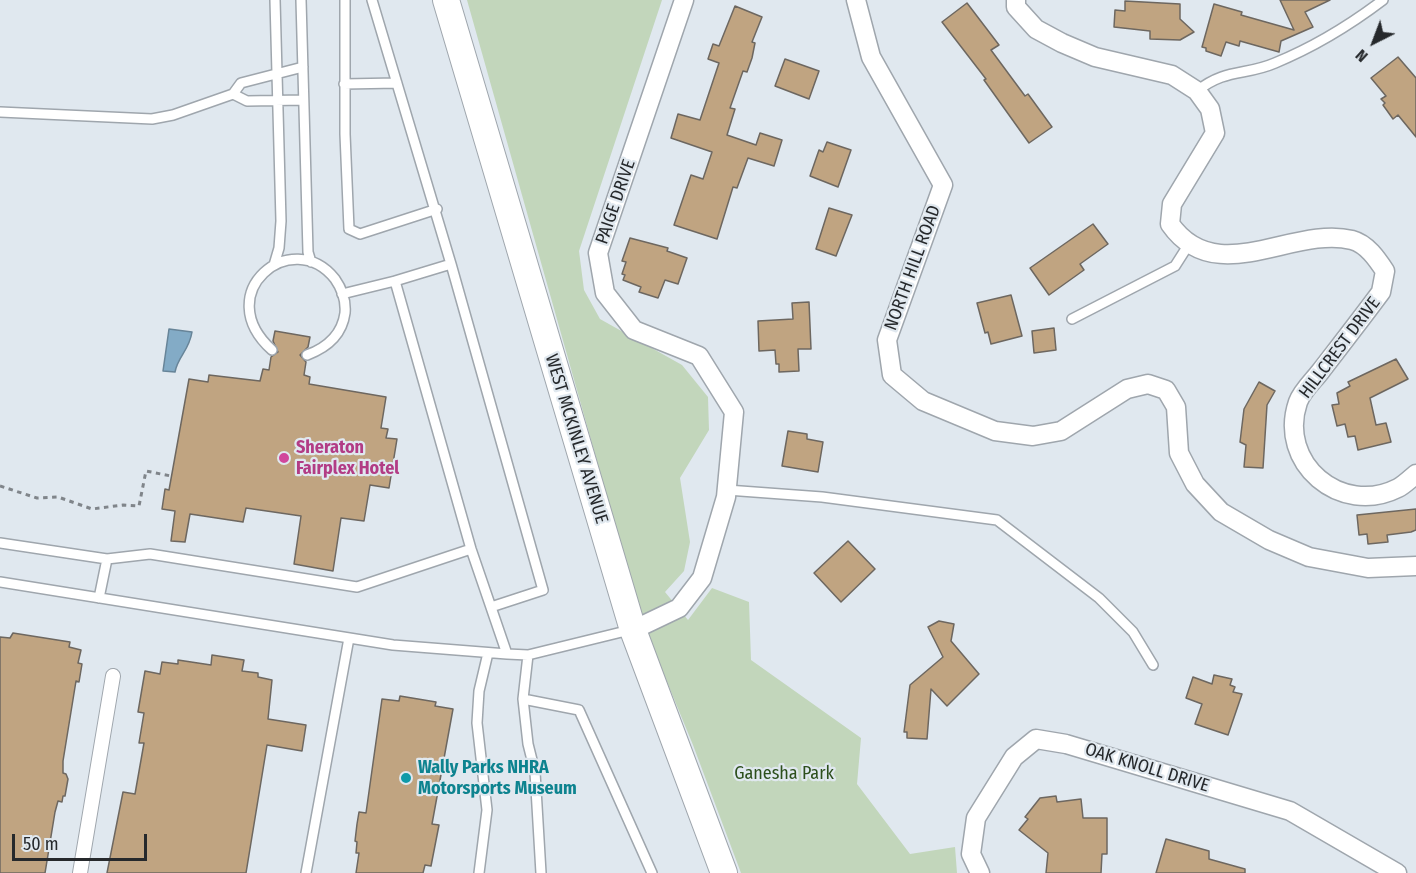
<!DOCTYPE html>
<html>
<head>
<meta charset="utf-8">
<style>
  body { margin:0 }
  #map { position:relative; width:1416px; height:873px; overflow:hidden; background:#e0e8ef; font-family:"Fira Sans Condensed",sans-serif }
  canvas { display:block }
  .north { position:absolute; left:1344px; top:12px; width:60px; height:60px; -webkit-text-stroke:4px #e0e8ef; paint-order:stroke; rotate:222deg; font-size:16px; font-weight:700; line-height:24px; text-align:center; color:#26292c }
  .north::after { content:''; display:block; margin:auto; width:21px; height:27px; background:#26292c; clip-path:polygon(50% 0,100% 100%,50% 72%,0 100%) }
  .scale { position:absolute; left:12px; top:834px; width:135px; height:27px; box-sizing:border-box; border:3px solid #26292c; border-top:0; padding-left:8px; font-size:18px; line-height:21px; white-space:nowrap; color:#26292c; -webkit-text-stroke:4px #e0e8ef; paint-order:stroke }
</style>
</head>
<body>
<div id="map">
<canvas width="1416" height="873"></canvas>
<div class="north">N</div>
<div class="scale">50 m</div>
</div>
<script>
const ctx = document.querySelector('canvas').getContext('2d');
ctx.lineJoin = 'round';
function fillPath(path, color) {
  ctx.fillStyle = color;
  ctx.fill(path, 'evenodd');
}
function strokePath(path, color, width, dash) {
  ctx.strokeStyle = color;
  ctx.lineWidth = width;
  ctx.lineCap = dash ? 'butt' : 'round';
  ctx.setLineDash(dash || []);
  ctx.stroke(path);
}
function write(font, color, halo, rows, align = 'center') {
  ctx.font = font + ' "Fira Sans Condensed",sans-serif';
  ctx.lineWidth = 4.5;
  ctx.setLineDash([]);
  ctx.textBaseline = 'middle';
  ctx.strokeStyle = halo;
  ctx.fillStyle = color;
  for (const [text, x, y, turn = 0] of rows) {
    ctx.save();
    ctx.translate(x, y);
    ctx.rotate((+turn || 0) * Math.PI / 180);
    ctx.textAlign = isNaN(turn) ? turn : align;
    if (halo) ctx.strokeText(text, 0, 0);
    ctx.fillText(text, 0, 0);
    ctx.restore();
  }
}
fillPath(new Path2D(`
  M467 0H662L579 251 584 290 600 319 682 365 708 397 709 430 680 478 690 542 684 571 665 592 688 620 712 588 749 602 751 660 861 738 857 784 910 854 955 847 957 873H741L693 745 651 643 626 564Z`), '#c2d6bb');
const water = new Path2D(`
  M169 329 192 332C189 351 178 356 175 372L163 371Z`);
fillPath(water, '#83abc6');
strokePath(water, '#678498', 1.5);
const building = new Path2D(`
  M1280 0H1330L1305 12 1313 27 1281 41 1279 52 1240 41 1239 46 1226 42 1221 56 1206 51V48L1202 47 1214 4 1242 12 1241 15 1294 30Z
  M1125 1 1180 4V19L1194 32 1180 40 1150 39V31L1114 27 1115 10 1125 11Z
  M967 3 999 45 991 50 1025 96 1028 94 1052 127 1029 143 984 80 986 79 942 22Z
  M735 6 762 17 752 42 755 43 752 58 747 72 743 71 730 108 735 109 727 135 756 145 760 133 782 140 774 166 748 158 737 188 733 187 717 239 674 225 691 175 703 179 712 152 671 138 678 114 700 120 719 63 708 59 713 44 719 46Z
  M1398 57 1416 78V137L1398 115 1393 119 1383 105 1385 103 1381 99 1386 96 1371 78Z
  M785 59 819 71 809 99 775 86Z
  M827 142 851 150 838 187 810 176 819 150 823 152Z
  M829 208 852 215 836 256 816 249Z
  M1093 224 1108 244 1080 264 1084 270 1049 295 1030 268Z
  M630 238 668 248 667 251 687 258 678 284 665 280 658 298 639 292 641 287 623 280 625 275 622 274 626 262 622 261Z
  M1011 295 1022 336 991 344 988 332 985 333 977 303Z
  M809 302 811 349H798L799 371 779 372V364H776L775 350 759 351 758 321 793 319 792 303Z
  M1054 328 1056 350 1034 353 1032 331Z
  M275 331 310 337 308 347 300 355 306 362 304 375 310 377 309 384 386 397 381 428 388 429 386 438 397 439 389 488 370 485 364 521 341 518 333 571 294 564 301 516 246 508 243 522 190 514 185 542 171 541 175 511 162 509 165 489 169 490 189 379 208 382 209 375 260 381 263 369 269 370 271 357 278 352 273 341Z
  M1396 359 1408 379 1370 398 1376 425 1386 423 1391 442 1358 450 1355 436 1348 437 1345 424 1337 426 1332 405 1339 404 1337 393 1350 386 1348 382Z
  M1259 382 1275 391 1267 405 1263 468 1244 467 1246 445 1240 442 1244 409Z
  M788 431 807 434V439L823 442 818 472 782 466Z
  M1416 509V530L1411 532 1387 535 1388 542 1368 544 1367 534 1359 535 1357 515Z
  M848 541 875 569 841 602 814 573Z
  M939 621 954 624 951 641 979 674 947 706 931 689 927 739 907 738V732H904L910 685 943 657 928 627Z
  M13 633 70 642 69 647 81 650 78 663 82 664 79 682 76 681 63 761V773L66 774 68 779 65 796H63L62 802 58 801 55 812 45 873H0V637L10 638Z
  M212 655 244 660 242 671 258 673V677L272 680 268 719 306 725 302 751 267 745 246 873H107L123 792 135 794 144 743H139L144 713 138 712 145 671 160 674 162 662 178 664V660L211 665Z
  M1214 675 1232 679 1230 685 1235 687 1233 692 1242 694 1228 735 1195 724 1202 704 1186 698 1193 677 1212 684Z
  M400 696 436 702 435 706 453 709 432 824 439 825 431 866 425 865 423 873H356L359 853H356L357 842 355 841 357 824 359 812 366 813 382 699 399 701Z
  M1056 796 1057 802 1081 799 1083 818H1107V854H1102L1101 873H1046L1048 853 1019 830 1028 819 1025 817 1040 798Z
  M1166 839 1209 851V859L1245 869V873H1156Z`);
fillPath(building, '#c0a481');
strokePath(building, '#6d6760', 1.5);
const service = new Path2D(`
  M301 0 308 252 311 262
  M345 0V134L349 229 360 234 437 209
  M372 0 451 264 395 281
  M344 84 397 83
  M1197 91C1226 68 1245 76 1275 63 1314 47 1350 25 1383 0
  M233 94 247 101 303 100
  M0 112 152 119 173 115 233 94 241 83 303 67
  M451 264 543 590 491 607
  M274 265 279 248 281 221 275 0
  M342 294 395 281 471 549 507 654
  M1072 319 1175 266 1189 244
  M272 350C209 293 292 225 335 279 342 289 346 301 345 313 342 335 326 348 307 355
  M727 490 822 497 997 520 1099 598 1133 632 1153 665
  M0 543 107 559 150 554 357 587 471 549
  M0 582 393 645 507 654 528 655 630 630
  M99 598 107 559
  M528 655 523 699 528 744 535 772 541 873
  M523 699 579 710 652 873
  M306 873 349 638
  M479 873 487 810 477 723 479 691 488 653`);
const pedestrian = new Path2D(`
  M80 873 113 676`);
const minor = new Path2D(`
  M856 0 871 57 943 185 887 340 892 375 923 401 995 431 1033 436 1061 431 1127 389 1148 384 1166 390 1176 407 1179 453 1195 484 1221 512 1269 540 1309 557 1368 568 1416 566
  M1016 0V7L1036 29 1062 43 1095 57 1172 75 1197 91 1210 109 1215 133 1172 204 1170 224C1216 290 1293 225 1352 240 1367 244 1377 259 1385 271L1381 292C1361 319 1340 346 1320 372 1313 381 1302 391 1298 402 1277 463 1341 517 1398 488 1404 485 1410 479 1416 474
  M633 630 679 608 702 578 726 497 734 412 699 356 634 330 605 293 598 253 684 0
  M980 873 971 854 976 818 1014 757 1036 739 1066 744 1290 811 1397 873`);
const secondary = new Path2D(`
  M446 0 633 630 724 873`);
strokePath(service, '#9fa6ad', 12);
strokePath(pedestrian, '#9fa6ad', 16);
strokePath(minor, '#9fa6ad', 21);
strokePath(secondary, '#9fa6ad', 28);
strokePath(new Path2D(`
  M0 486 37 498 58 497 92 509 123 505 139 506 146 471 171 476`), '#80858a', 3, [4.5, 4.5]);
strokePath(service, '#fff', 9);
strokePath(pedestrian, '#fff', 14);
strokePath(minor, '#fff', 18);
strokePath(secondary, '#fff', 26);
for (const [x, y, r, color] of [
  [284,458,6,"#d1479c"],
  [406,778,6,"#0f9aa8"]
]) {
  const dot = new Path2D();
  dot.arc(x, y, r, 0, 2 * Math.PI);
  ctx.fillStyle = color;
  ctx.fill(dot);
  strokePath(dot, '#e0e8ef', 2);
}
write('18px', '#26292c', '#e0e8ef', [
  ["PAIGE DRIVE",616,202,-71],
  ["NORTH HILL ROAD",913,268,-70],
  ["HILLCREST DRIVE",1340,348,-53],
  ["WEST MCKINLEY AVENUE",576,439,73],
  ["OAK KNOLL DRIVE",1147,768,17]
]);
write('bold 18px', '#b23c85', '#e0e8ef', [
  ["Sheraton",296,448],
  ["Fairplex Hotel",296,469]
], 'left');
write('bold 18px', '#0d838f', '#e0e8ef', [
  ["Wally Parks NHRA",418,768],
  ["Motorsports Museum",418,789]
], 'left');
write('18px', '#2c4f1c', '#e0e8ef', [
  ["Ganesha Park",784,774]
]);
</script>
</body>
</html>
